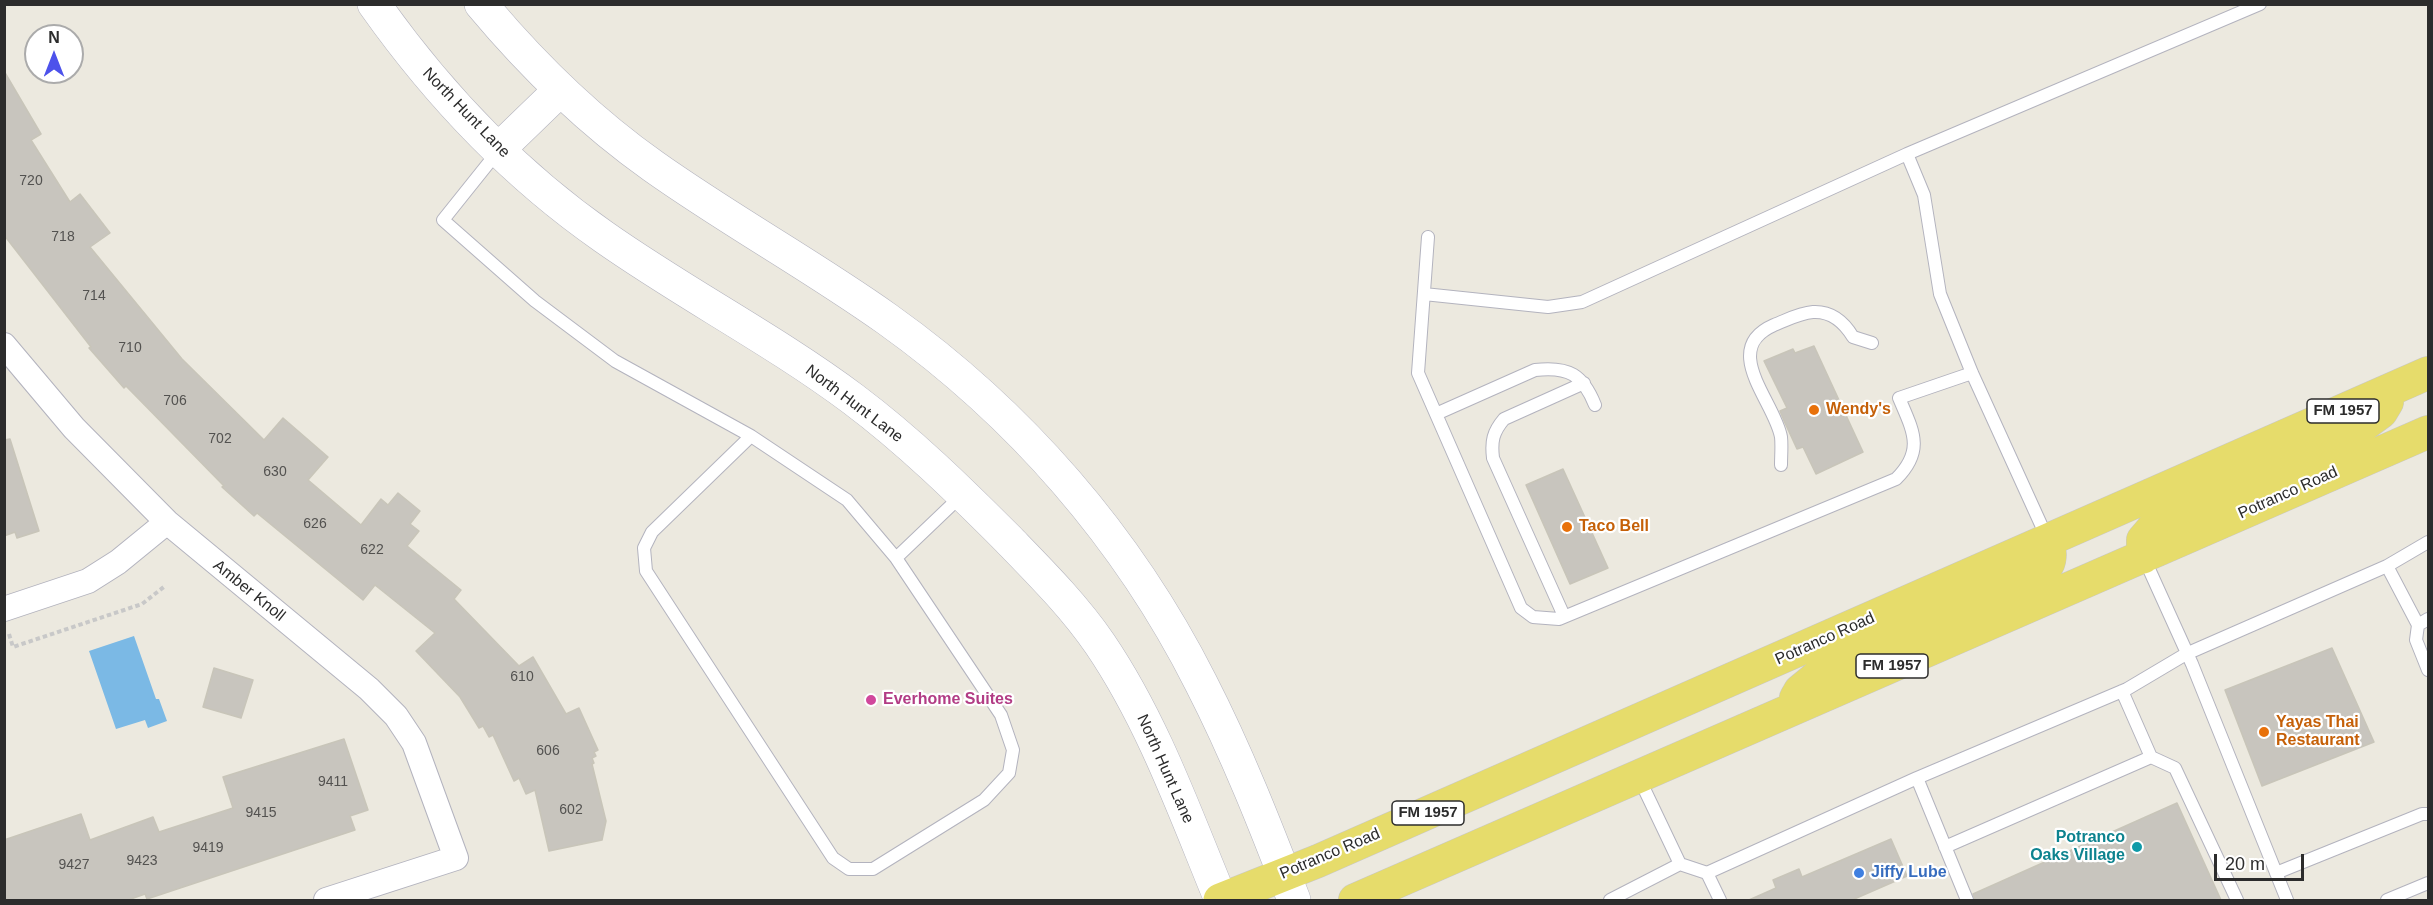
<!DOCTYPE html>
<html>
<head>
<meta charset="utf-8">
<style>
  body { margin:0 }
  #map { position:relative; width:2433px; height:905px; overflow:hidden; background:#ece9df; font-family:Helvetica,sans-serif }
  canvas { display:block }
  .frame { position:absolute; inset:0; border:6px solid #2c2c2c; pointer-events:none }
  .north { position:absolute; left:24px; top:24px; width:60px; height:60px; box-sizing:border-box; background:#fff; border:2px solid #ababab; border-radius:50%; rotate:0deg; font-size:16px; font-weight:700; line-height:24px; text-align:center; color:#2c2c2c }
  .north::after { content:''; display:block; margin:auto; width:21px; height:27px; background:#4d52eb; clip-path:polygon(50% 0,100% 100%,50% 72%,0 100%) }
  .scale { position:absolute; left:2214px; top:854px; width:90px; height:27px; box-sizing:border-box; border:3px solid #2c2c2c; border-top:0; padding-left:8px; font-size:18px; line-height:21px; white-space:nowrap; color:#2c2c2c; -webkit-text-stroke:4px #fff; paint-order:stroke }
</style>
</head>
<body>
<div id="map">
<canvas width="2433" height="905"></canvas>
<div class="frame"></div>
<div class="north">N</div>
<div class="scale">20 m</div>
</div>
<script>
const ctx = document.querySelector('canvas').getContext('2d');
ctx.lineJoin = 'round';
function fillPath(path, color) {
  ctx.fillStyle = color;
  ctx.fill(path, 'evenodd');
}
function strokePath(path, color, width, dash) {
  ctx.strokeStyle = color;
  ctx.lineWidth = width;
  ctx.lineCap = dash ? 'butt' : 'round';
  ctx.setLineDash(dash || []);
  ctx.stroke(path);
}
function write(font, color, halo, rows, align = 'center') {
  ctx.font = font + ' Helvetica,sans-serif';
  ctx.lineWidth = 4.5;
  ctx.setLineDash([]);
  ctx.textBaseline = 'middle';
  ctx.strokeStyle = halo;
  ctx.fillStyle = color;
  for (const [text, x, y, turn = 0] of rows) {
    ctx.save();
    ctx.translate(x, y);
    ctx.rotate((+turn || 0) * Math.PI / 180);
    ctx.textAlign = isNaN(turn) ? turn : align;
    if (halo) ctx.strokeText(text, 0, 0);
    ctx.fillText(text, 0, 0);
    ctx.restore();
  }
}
fillPath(new Path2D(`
  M134 636 156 699H159L167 721 148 728 145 720 116 729 89 651Z`), '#7bb9e5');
const building = new Path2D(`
  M4 71 41 134 31 140 70 202 80 194 110 233 90 247 182 359 264 440 283 418 328 457 308 480 361 525 381 499 388 505 398 493 420 511 410 524 419 531 407 546 461 590 454 599 519 666 533 657 566 714 579 708 598 750 594 752 596 756 592 758 594 763 592 764 606 821 602 840 549 851 535 790 526 794 519 778 514 781 493 735 489 737 483 726 479 728 460 697 416 651 435 633 375 585 363 600 257 513 254 516 222 487 224 486 126 386 124 388 89 348 91 347 4 235Z
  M1814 346 1863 452 1816 474 1803 447 1797 449 1785 423 1780 411 1787 408 1764 361 1793 349 1795 353Z
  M10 439 39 531 17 538 15 532 4 536V440Z
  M1563 469 1608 568 1570 584 1526 485Z
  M2332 648 2374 742 2262 786 2225 690Z
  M214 668 253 680 241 718 203 707Z
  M344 739 368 810 350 816 355 830 147 899 145 894 128 900H4V840L81 814 90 840 153 817 159 832 233 808 223 777Z
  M2177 803 2221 900H1975L1973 894Z
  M1891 839 1907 876 1852 900H1749L1776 888 1773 880 1799 869 1802 877Z`);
fillPath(building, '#c8c5be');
strokePath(building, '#c8c5b9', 1.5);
const service = new Path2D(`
  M499 150 443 220 535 301 615 361 751 436 847 500 896 558 1001 715 1013 750 1009 773 984 800 873 869H849L833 858 646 571 644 548 652 532 751 436
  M1907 154 1924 195 1940 294 1972 373 2048 540
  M1428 237 1418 373 1521 608 1533 617 1559 619 1896 479C1925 450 1913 431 1899 398L1972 373
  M1424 294 1548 307 1582 302 1907 154 2260 4
  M1436 414 1535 370C1569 366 1583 375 1595 405
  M1781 465C1781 456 1782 445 1781 437 1775 402 1719 349 1774 325 1787 320 1799 313 1813 312 1832 311 1844 322 1853 337L1872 343
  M896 558 962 495
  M2144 558 2192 664 2287 900
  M2387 566 2428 542
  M1564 616 1493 458C1491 441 1493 432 1504 419L1584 383
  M2418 625 2416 640 2428 670
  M2151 757 2175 768 2237 900
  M1639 778 1680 864 1707 873 1720 900
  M1945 847 2151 757 2122 691
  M1707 873 1917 778
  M2276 873 2422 814H2428
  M1610 900 1680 864
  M1967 900 1917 778 2127 689 2186 654 2387 566 2418 625 2428 619
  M2387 900 2428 883`);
const minor = new Path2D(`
  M4 345 74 428 167 522 369 689 396 716 414 743 456 858 326 900
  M4 609 88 581 118 562 167 522`);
const secondary = new Path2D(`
  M374 4C437 93 515 175 604 237 685 294 774 340 853 399 909 441 959 490 1008 539 1040 572 1074 606 1100 644 1153 722 1185 813 1221 900
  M481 4C532 65 588 120 653 166 729 220 811 265 887 319 1019 413 1128 538 1201 683 1237 753 1266 827 1294 900
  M499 149 560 90`);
const primary = new Path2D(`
  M2143 557V540L2155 526 2343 440 2381 412 2387 402
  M1796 698 1800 691 1828 668 2025 580C2046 568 2054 567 2048 541
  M1220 900 1318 861 2428 373
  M1355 900 2428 432`);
strokePath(service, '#b3b3be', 14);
strokePath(minor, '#b3b3be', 26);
strokePath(secondary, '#b3b3be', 34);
strokePath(primary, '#c8c8c8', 34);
strokePath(new Path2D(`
  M9 634 13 647 142 604 165 586`), '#c8c8c8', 4, [4.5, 3]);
strokePath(service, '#fff', 12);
strokePath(minor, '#fff', 24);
strokePath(secondary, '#fff', 33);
strokePath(primary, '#e6dc6b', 33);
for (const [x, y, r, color] of [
  [1814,410,6,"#e8710a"],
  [1567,527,6,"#e8710a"],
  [871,700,6,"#d1479c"],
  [2264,732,6,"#e8710a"],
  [2137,847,6,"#0f9aa8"],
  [1859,873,6,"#3f7fe0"]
]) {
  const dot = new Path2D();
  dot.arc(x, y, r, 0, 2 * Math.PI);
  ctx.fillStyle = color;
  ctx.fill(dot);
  strokePath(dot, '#fff', 2);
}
write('14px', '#535250', null, [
  ["720",31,181],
  ["718",63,237],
  ["714",94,296],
  ["710",130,348],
  ["706",175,401],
  ["702",220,439],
  ["630",275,472],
  ["626",315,524],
  ["622",372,550],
  ["610",522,677],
  ["606",548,751],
  ["9411",333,782],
  ["602",571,810],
  ["9415",261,813],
  ["9419",208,848],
  ["9423",142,861],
  ["9427",74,865]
]);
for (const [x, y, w] of [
  [2343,411,72],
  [1892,666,72],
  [1428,813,72]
]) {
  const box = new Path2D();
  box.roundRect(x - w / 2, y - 12, w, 24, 4.5);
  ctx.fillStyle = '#fff';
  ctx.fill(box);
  strokePath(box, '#2c2c2c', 1.5);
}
write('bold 15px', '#2c2c2c', null, [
  ["FM 1957",2343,411],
  ["FM 1957",1892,666],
  ["FM 1957",1428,813]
]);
write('16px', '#2c2c2c', '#fff', [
  ["North Hunt Lane",466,113,46],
  ["North Hunt Lane",854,404,37],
  ["Potranco Road",2288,493,-24],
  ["Amber Knoll",249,591,39],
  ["Potranco Road",1825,639,-24],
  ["North Hunt Lane",1165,769,66],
  ["Potranco Road",1330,854,-23]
]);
write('bold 16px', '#c56008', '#fff', [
  ["Wendy's",1826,410],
  ["Taco Bell",1579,527],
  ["Yayas Thai",2276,723],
  ["Restaurant",2276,741]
], 'left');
write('bold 16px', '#b23c85', '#fff', [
  ["Everhome Suites",883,700]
], 'left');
write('bold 16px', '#0d838f', '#fff', [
  ["Potranco",2125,838],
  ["Oaks Village",2125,856]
], 'right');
write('bold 16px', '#366cbe', '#fff', [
  ["Jiffy Lube",1871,873]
], 'left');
</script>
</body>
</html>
